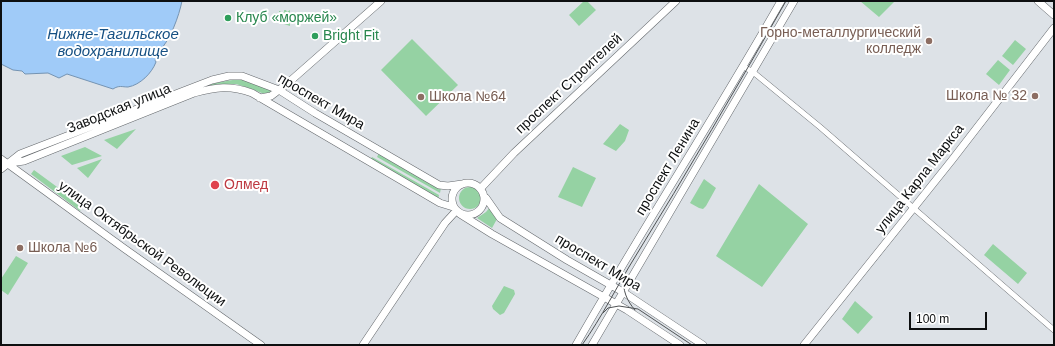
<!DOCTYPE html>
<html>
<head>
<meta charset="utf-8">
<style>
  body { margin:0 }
  #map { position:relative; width:1055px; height:346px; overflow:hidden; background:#dde2e7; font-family:Helvetica,sans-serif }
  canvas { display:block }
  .frame { position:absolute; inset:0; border:2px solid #0d0f10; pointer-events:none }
  .scale { position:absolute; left:909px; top:312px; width:78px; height:18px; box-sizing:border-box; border:2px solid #0d0f10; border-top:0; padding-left:5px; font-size:12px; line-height:14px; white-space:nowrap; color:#0d0f10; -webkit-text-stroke:3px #fff; paint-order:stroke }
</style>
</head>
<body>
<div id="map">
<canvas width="1055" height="346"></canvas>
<div class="frame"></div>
<div class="scale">100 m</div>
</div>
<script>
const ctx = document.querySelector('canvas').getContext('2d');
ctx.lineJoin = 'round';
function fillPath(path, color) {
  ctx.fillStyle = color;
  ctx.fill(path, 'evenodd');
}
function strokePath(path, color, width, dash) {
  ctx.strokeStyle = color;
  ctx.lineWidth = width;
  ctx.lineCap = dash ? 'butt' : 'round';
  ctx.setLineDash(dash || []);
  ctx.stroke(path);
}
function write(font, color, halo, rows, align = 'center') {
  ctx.font = font + ' Helvetica,sans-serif';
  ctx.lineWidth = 4;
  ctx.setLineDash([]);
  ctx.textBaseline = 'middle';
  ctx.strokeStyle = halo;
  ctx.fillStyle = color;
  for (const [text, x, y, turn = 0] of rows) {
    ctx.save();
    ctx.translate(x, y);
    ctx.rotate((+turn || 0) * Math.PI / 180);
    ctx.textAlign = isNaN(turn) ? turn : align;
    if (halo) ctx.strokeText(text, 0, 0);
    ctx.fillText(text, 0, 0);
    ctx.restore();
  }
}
fillPath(new Path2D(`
  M584 1H587L596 10 579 26 569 15Z
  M860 1H895L879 17Z
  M284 10H286L287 12 290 10V26L278 22V19L274 14 276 13 278 15 279 13V11H280L282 13 284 12Z
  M412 39 458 85 426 116 381 70Z
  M1015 40 1026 49 1013 65 1002 56Z
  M998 60 1010 70 999 85 986 74Z
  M240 79 256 84 270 90 271 92 267 95 249 88 236 84H219L198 89C210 83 226 81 240 79Z
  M620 124 629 130 625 141 616 151 603 144Z
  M136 129 117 149 104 140Z
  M85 147 102 156 72 165 61 156Z
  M379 153 441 188 440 193 377 157Z
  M372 157 439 195 438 199 370 160Z
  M102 159 88 178 77 168Z
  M573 167 596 178 582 207 558 197Z
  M34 170 83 206 80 211 31 174Z
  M704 179 716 188 706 206 703 209 699 208 690 203Z
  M759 184 808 224 762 287 716 256Z
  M459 198a11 11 0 1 1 22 0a11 11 0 1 1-22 0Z
  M490 207 497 219 492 228 477 218 486 212Z
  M993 244 1027 273 1018 284 984 255Z
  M16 256 28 263 8 295 1 290V279Z
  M504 286 514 290 515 294 504 313 500 315 493 309 492 306Z
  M855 301 873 317 858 334 842 319Z`), '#95d2a3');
const water = new Path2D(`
  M1 1H182C179 16 170 41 159 51V55L155 60 156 62C152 73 140 85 128 87 122 87 119 85 113 89L67 74 59 78 48 73 25 74 22 71 13 70 1 64Z`);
fillPath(water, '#a0cbf8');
strokePath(water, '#7493b2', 1);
const street = new Path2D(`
  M744 67 753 72 820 127 1054 330`);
const secondary = new Path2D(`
  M1038 1 1054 15
  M260 98 271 96 288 83 381 1
  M1 159 125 249 261 345
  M10 163 24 161 194 93C216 87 230 85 252 93L440 203 453 207
  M1 169 20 154 212 80 229 76H242L279 90 315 113 439 185 448 186 462 184
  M452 199a16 16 0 1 1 32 0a16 16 0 1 1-32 0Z
  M481 188 514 153 676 1
  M486 198 500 218 567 260 623 292 703 345
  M460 214 492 234 627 310 680 345
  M363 345 445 223 456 211
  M576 345C642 229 715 117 781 1
  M592 345 794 1
  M804 345 952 160 1054 28`);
strokePath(street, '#64686c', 6);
strokePath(secondary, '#64686c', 8);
strokePath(street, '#fff', 5);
strokePath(secondary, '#fff', 7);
strokePath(new Path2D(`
  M624 277C622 290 627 301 635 310
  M603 313 608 308 619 306 638 309 692 345
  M582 345C602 317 617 286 635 257 687 173 737 87 786 1`), '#4f5254', 1);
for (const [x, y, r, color] of [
  [228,18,4,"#2e9e5b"],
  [315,36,4,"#2e9e5b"],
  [929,41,4,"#8d6e63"],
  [1035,96,4,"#8d6e63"],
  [421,97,4,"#8d6e63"],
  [215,185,5,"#e0444e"],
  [20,248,4,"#8d6e63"]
]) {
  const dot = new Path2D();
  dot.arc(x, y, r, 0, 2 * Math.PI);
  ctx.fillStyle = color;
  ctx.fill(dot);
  strokePath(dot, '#fff', 1.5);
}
write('14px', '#27864d', '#fff', [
  ["Клуб «моржей»",236,18],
  ["Bright Fit",323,36]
], 'left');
write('14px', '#785e54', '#fff', [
  ["Горно-металлургический",921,33],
  ["колледж",921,49],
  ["Школа № 32",1027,96],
  ["Школа №64",429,97,"left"],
  ["Школа №6",28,248,"left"]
], 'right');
write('14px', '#0d0f10', '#fff', [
  ["проспект Строителей",569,84,-43],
  ["проспект Мира",321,102,30],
  ["Заводская улица",119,109,-22],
  ["проспект Ленина",668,167,-59],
  ["улица Карла Маркса",920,179,-52],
  ["улица Октябрьской Революции",142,244,36],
  ["проспект Мира",598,263,31]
]);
write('14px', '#be3a42', '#fff', [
  ["Олмед",224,185]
], 'left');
write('italic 15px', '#165083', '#fff', [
  ["Нижне-Тагильское",113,35],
  ["водохранилище",113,52]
]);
</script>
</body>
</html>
